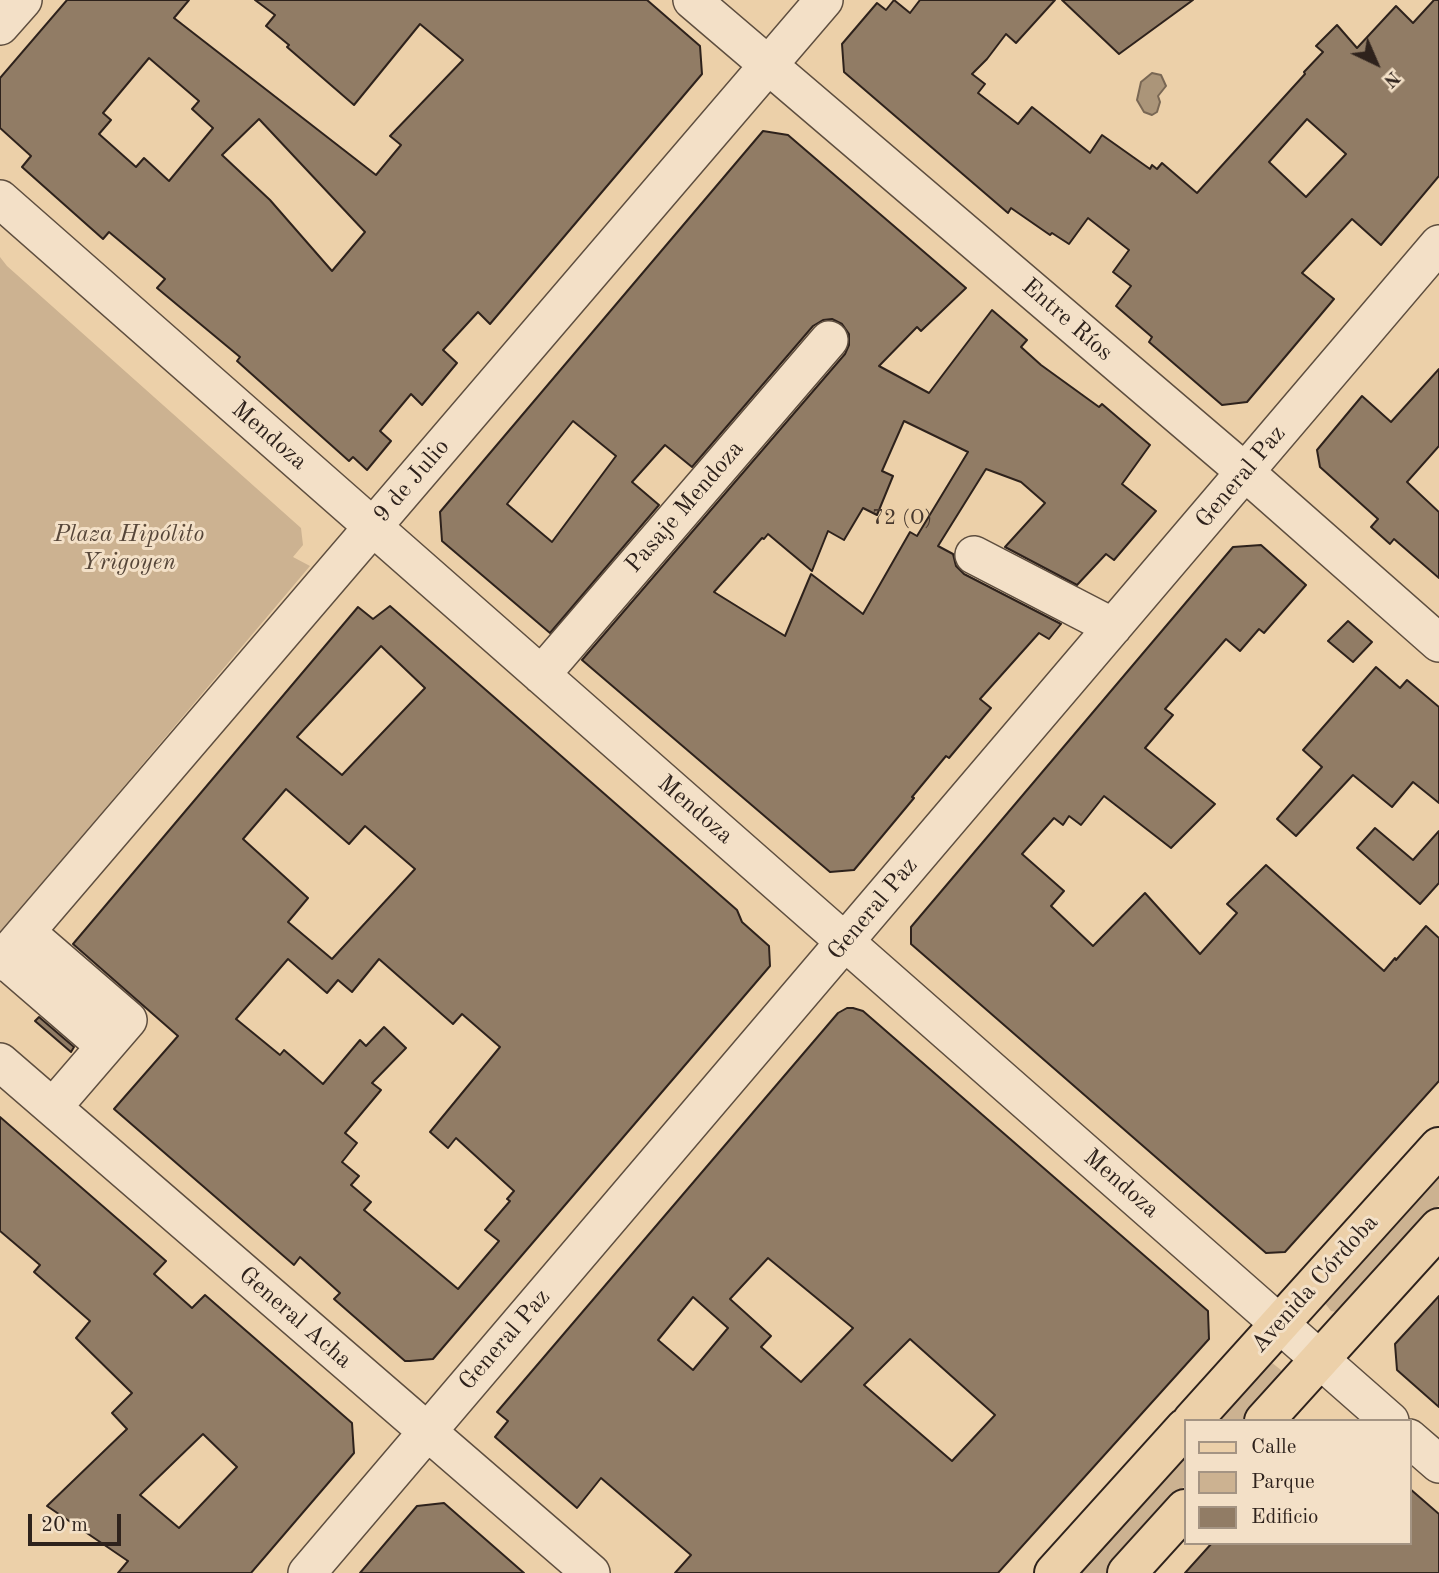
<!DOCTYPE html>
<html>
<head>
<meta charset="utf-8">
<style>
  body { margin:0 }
  #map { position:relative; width:1439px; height:1573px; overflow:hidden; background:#ecd0a9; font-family:"Old Standard TT",serif }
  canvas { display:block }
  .legend { position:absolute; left:1184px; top:1419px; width:228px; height:126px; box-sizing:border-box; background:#f3e0c7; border:2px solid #a49483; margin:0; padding:9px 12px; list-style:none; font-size:21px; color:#2e221c }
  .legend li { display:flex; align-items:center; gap:14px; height:35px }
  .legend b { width:35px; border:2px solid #a49483 }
  .north { position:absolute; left:1341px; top:28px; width:70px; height:70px; -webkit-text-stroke:5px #f3e0c7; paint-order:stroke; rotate:136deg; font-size:19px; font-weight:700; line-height:28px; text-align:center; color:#2e221c }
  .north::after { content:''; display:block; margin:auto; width:24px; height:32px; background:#2e221c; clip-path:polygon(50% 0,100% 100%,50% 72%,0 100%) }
  .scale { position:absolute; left:28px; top:1514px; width:93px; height:32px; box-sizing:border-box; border:4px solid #2e221c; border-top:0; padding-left:9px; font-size:21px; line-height:24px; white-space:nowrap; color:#2e221c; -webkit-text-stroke:5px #f3e0c7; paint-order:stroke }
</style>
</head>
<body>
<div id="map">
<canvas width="1439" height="1573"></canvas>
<ul class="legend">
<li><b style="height:9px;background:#ecd0a9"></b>Calle</li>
<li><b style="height:19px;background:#ccb291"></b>Parque</li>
<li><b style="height:19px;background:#917c65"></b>Edificio</li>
</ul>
<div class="north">N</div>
<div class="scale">20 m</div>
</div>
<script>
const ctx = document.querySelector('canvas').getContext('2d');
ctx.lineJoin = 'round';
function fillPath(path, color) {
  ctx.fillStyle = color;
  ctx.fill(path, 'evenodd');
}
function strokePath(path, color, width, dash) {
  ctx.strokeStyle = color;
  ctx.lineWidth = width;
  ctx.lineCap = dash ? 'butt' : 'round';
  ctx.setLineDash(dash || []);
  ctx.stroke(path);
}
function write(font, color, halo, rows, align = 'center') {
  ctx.font = font + ' "Old Standard TT",serif';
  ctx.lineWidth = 6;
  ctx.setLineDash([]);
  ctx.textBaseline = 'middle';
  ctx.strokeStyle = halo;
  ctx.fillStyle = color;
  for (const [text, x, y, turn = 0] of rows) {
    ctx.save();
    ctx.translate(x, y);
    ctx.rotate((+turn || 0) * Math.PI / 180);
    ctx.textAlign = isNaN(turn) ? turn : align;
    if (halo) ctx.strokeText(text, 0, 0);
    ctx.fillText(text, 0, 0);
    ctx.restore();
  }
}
fillPath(new Path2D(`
  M0 257 7 266 301 528 303 545 293 557 310 566 0 933Z
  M1439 1171V1205L1342 1313 1331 1311 1324 1302Z
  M1271 1362 1281 1370 1282 1378 1243 1421H1213Z
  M1185 1452V1485L1106 1573H1076Z`), '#ccb291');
const water = new Path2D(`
  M1152 73 1161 75 1166 86 1158 96 1160 102 1157 112 1152 115 1144 112 1137 100 1141 82Z`);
fillPath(water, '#ab9579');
strokePath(water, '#796754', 2);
const building = new Path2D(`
  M67 0H189L174 18 376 175 401 145 390 136 463 60 420 24 354 105 287 47 289 45 266 26 275 15 255 0H647L700 46 702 74 490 324 478 312 443 350 457 363 422 405 411 394 380 431 391 441 367 470 353 457 349 461 237 361 240 357 157 288 165 279 109 232 103 239 22 167 31 156 0 128V78ZM149 58 199 101 192 109 213 128 169 181 144 158 136 167 99 134 111 120 103 113ZM259 119 365 232 332 271 270 200 222 155Z
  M894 0 910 13 920 0H1055L1016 43 1006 34 987 59 972 74 985 84 978 93 1018 124 1032 107 1090 153 1102 135 1150 169 1152 165 1157 169 1162 163 1197 193 1305 74 1304 72 1323 52 1316 46 1337 25 1357 48 1396 6 1413 23 1434 0H1439V176L1381 245 1352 219 1302 273 1334 299 1247 402 1222 405 1149 342 1152 337 1116 306 1131 286 1113 272 1129 250 1088 218 1069 244 1052 233 1050 235 1011 208 1008 213 844 72 842 44 877 3 886 10ZM1307 119 1346 154 1306 197 1269 162Z
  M1062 0H1193L1119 54Z
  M763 131 788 135 966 288 921 331 917 327 879 366 929 393 992 310 1027 340 1021 347 1041 365 1099 407 1102 404 1150 445 1122 484 1156 511 1114 560 1106 554 1077 585 1005 547 1045 503 1021 482 986 469 938 546 953 554 956 566 964 574 1061 624 1049 639 1039 633 980 699 991 708 949 758 946 756 912 797 914 798 854 870 830 872 582 660 845 354 849 345V334L842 324 832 319 823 320 813 326 692 467 665 445 632 482 659 505 550 633 442 541 440 512ZM573 421 616 456 552 542 507 504ZM904 421 968 452 917 536 910 532 863 614 811 574 785 636 714 592 762 538 764 539 768 534 812 571 828 531 844 540 863 508 877 515 893 476 882 471Z
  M1439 369V446L1407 482 1439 512V578L1394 539 1390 544 1371 527 1378 519 1320 467 1317 450 1362 396 1391 422Z
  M1261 545 1306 585 1264 633 1259 629 1240 651 1226 639 1165 709 1173 715 1145 748 1215 804 1171 848 1104 796 1081 825 1069 816 1063 825 1054 818 1022 854 1064 891 1051 906 1093 946 1145 893 1200 954 1237 913 1227 904 1266 865 1384 971 1395 958 1396 960 1426 926 1439 938V1081L1285 1252 1266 1253 911 944V927L1233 547Z
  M390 606 737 910 742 922 769 946 770 966 433 1359 410 1361H405L334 1299 340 1293 300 1257 294 1265 114 1109 178 1036 73 944 358 607 373 619ZM381 646 425 688 342 775 297 737ZM286 789 349 844 365 826 415 869 332 959 288 922 308 898 243 839ZM288 959 327 993 338 980 352 992 379 959 453 1024 462 1014 500 1047 430 1132 448 1148 456 1138 514 1191 507 1199 510 1201 485 1230 499 1241 458 1289 364 1210 371 1202 351 1185 359 1176 342 1162 357 1143 345 1133 381 1090 372 1083 406 1048 384 1027 366 1046 360 1040 323 1084 284 1050 280 1055 236 1019Z
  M1348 621 1372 642 1353 662 1328 641Z
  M1376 667 1400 688 1407 680 1439 707V803L1413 782 1392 807 1353 775 1296 836 1277 819 1322 767 1303 750Z
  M1375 828 1413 860 1439 831V883L1420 904 1357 848Z
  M847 1008H853L863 1011 1208 1311 1209 1339 998 1573H675L691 1555 601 1478 577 1508 495 1437 508 1421 497 1412 838 1013ZM768 1258 853 1328 801 1382 761 1347 771 1336 730 1299ZM693 1297 728 1328 693 1370 658 1340ZM910 1339 995 1415 952 1461 864 1385Z
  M39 1017 74 1047 71 1052 35 1021Z
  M0 1117 166 1261 154 1274 192 1308 205 1295 352 1423 354 1453 251 1573H118L128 1561 47 1506 127 1429 112 1413 132 1393 76 1338 90 1321 34 1272 40 1265 0 1231ZM203 1434 237 1467 179 1528 140 1495Z
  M1439 1296V1407L1397 1370 1395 1344Z
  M1409 1488 1439 1514V1573H1185L1212 1543H1409Z
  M444 1503 524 1573H360L417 1506Z`);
fillPath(building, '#917c65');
strokePath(building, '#2e221c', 2);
const minor = new Path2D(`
  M692 0 1245 472 1439 643
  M0 26 23 0
  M0 199 1390 1421
  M974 555 1113 627
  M541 675 829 340
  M26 932 128 1020 53 1107
  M3 958 105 1046
  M0 962 824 0
  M0 1062 591 1573
  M1409 1438 1439 1464
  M307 1573 1439 244`);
const major = new Path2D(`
  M1192 1421 1439 1147
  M1264 1421 1439 1228
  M1054 1573 1185 1428
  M1127 1573 1185 1509`);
strokePath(minor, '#5e4e3f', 40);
strokePath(major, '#2e221c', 42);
strokePath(minor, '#f3e0c7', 37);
strokePath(major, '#ecd0a9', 38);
write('21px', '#47382e', null, [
  ["72 (O)",902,518]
]);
write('24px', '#2e221c', '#f3e0c7', [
  ["Entre Ríos",1067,320,41],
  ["Mendoza",269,436,41],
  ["General Paz",1241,477,-50],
  ["9 de Julio",412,481,-49],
  ["Pasaje Mendoza",685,507,-49],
  ["Mendoza",695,810,41],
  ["General Paz",873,909,-50],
  ["Mendoza",1121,1184,41],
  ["Avenida Córdoba",1315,1284,-48],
  ["General Acha",295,1318,41],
  ["General Paz",505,1340,-49]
]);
write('italic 24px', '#564639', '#f3e0c7', [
  ["Plaza Hipólito",129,535],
  ["Yrigoyen",129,563]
]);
</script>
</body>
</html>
